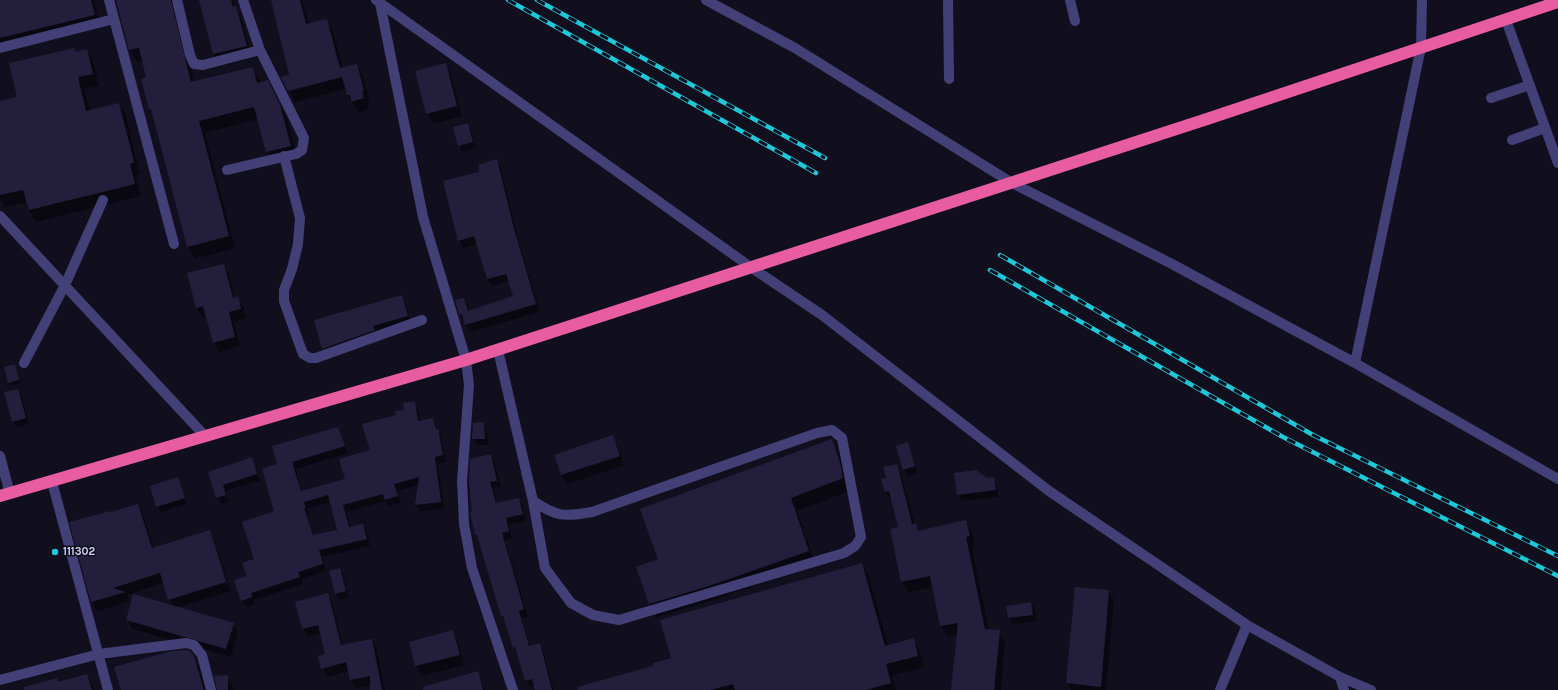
<!DOCTYPE html>
<html>
<head>
<meta charset="utf-8">
<style>
  body { margin:0 }
  canvas { display:block; background:#110f1e }
</style>
</head>
<body>
<canvas width="1558" height="690"></canvas>
<script>
const ctx = document.querySelector('canvas').getContext('2d');
ctx.lineJoin = 'round';
function fillPath(path, color) {
  ctx.fillStyle = color;
  ctx.fill(path, 'evenodd');
}
function strokePath(path, color, width, dash) {
  ctx.strokeStyle = color;
  ctx.lineWidth = width;
  ctx.lineCap = dash ? 'butt' : 'round';
  ctx.setLineDash(dash || []);
  ctx.stroke(path);
}
function write(font, color, halo, rows, align = 'center') {
  ctx.font = font + ' Karla,sans-serif';
  ctx.lineWidth = 3;
  ctx.setLineDash([]);
  ctx.textBaseline = 'middle';
  ctx.strokeStyle = halo;
  ctx.fillStyle = color;
  for (const [text, x, y, turn = 0] of rows) {
    ctx.save();
    ctx.translate(x, y);
    ctx.rotate((+turn || 0) * Math.PI / 180);
    ctx.textAlign = isNaN(turn) ? turn : align;
    if (halo) ctx.strokeText(text, 0, 0);
    ctx.fillText(text, 0, 0);
    ctx.restore();
  }
}
fillPath(new Path2D(`
  M0 0H94L100 25 0 49Z
  M117 0H175L194 82 253 68 261 83 274 93 287 118 297 158 274 164 267 152 258 119 205 133 235 248 195 259 188 247 154 117 150 109 142 79 147 78 143 60 137 62 130 50Z
  M200 0H233L235 8 241 17 251 55 220 64 214 54Z
  M271 0H302L309 24 326 20 333 31 343 68 357 65 363 76 370 102 368 103 369 110 359 113 347 95 346 89 295 102 289 91 290 75Z
  M74 49 76 52 87 50 93 61 99 86 84 89 90 111 119 104 126 116 140 174 136 175 141 196 36 222 29 210 27 202 5 207 0 199V102L19 97Z
  M446 64 451 74 462 116 433 124 427 114 416 72Z
  M467 124 471 130 476 148 462 152 459 145Z
  M497 161 501 168 517 234 540 312 470 332 460 314 464 299 470 311 514 297 509 281 492 286 487 279 477 244 463 248 459 240Z
  M223 265 229 274 235 298H237L243 307 246 318 234 322 240 346 219 352 214 342 207 316 202 317 197 307Z
  M401 296 406 305 412 325 328 357 323 348Z
  M15 366 20 383 11 385 9 383Z
  M18 390 22 396 29 424 16 427 12 421Z
  M414 402 418 409 420 421 433 419 441 437 446 462 438 464 444 508 420 512 416 505 419 485 397 491 401 503 389 506 386 501 347 512 351 528 363 525 367 532 370 546 322 557 326 571 302 579 303 584 254 600 255 604 246 607 242 600 248 577 275 512 279 465 338 428 348 453 296 469 302 492 346 479 397 416ZM331 502 338 531 314 536 307 515H309L307 509Z
  M484 423 487 430 488 445H477L473 439 474 424Z
  M612 437 618 446 624 465 567 484 561 475Z
  M831 440 839 453 847 476 850 491 797 511 816 565 713 600 657 617 650 604 637 567 660 560Z
  M908 443 918 473 908 476 904 469Z
  M491 456 495 463 501 487 494 489 497 504 519 499 523 506 526 521 509 525 512 538 505 540 528 616 522 618 530 647 539 644 543 651 554 690H536L535 686 530 687 526 681 506 623 502 616 480 541 476 535 473 513Z
  M251 458 260 481 226 491 229 502 221 504 209 473Z
  M896 465 902 476 915 524 920 531 966 521 972 532 975 547 972 548 989 630 999 631 1005 642 1001 690H952L958 635 947 637 941 626 933 587 909 592 902 582 900 528 892 502 886 491 887 479Z
  M178 478 187 504 161 512 157 506Z
  M993 478 997 485 998 497 962 501 958 495 987 479Z
  M138 505 143 514 154 548 209 531 215 540 231 591 177 608 233 624 238 632 231 657 132 629 127 620 173 606 164 583 127 595 131 601 97 611 92 601 111 514ZM212 539H214L228 586 227 587Z
  M862 564 869 576 888 646 913 640 920 651 924 667 892 676 896 690H592L672 659Z
  M339 569 343 575 349 598 339 600 336 594 330 571Z
  M1076 588 1109 591 1114 600 1106 690H1071L1067 683Z
  M327 594 332 603 343 646 372 640 377 649 385 690H371V685L356 688 351 680 349 671 327 677 322 668 327 655 321 634 308 637 303 628Z
  M1031 603 1035 609 1036 621 1013 624 1009 618 1007 607Z
  M453 631 458 641 464 665 422 676 416 666 410 642Z
  M194 657 201 670 208 690H122Z
  M477 672 485 690H426Z
  M87 675 95 690H30L57 679 59 683Z
  M227 676 235 690H218Z`), '#0007');
fillPath(new Path2D(`
  M0 0H91L95 15 0 38Z
  M116 0H171L191 82 253 67 257 83 268 80 280 105 291 146 266 152 254 107 199 121 229 236 187 247 151 109H149L141 79 146 77 139 48 129 50Z
  M199 0H231L233 7 236 6 247 46 213 54Z
  M271 0H300L306 24 327 19 340 68 357 64 364 91H362L364 98 351 102 350 95H347L342 77 288 91 281 77 289 75Z
  M75 48V52L87 49 93 74 78 77 86 111 119 103 134 162 130 164 135 184 29 210 23 190 0 195V101L17 97 9 63Z
  M446 63 457 106 426 114 415 71Z
  M468 123 473 142 458 146 453 127Z
  M497 159 513 225 536 304 465 325 462 314H459L455 300 464 298 468 311 513 296 506 274 487 279 474 236 458 241 443 181 479 172 478 165Z
  M224 264 233 298 238 296 241 309 229 312 235 337 213 343 203 306 196 308 187 273Z
  M402 295 408 316 373 326 375 330 322 349 314 320Z
  M15 364 19 380 8 383 4 367Z
  M18 389 26 418 12 422 4 392Z
  M415 401 418 421 433 418 436 429H438L443 455 435 457 441 502 415 505 419 477 394 484 398 496 385 500 383 494 343 505 349 527 363 524 367 539 319 550 323 564 298 572 300 577 251 593 252 597 241 601 234 580 247 576 242 563 254 559 242 522 274 511 262 469 277 464 272 446 338 427 345 446 292 462 301 491 345 479 339 459 370 450 362 424 396 415 395 411 404 410 403 403ZM328 495 337 530 313 535 304 508H306L304 502Z
  M484 422 485 439H472L473 423Z
  M613 435 620 456 561 475 554 455Z
  M832 439 840 462 843 478 791 498 809 551 706 587 649 604 636 567 658 559 640 509Z
  M908 442 915 466 903 470 896 446Z
  M487 455H491L497 481 490 482 496 503 519 498 523 514 506 518 509 531 502 533 524 609 519 611 529 646 540 643 552 690H535L532 679 525 681 515 647 513 648 503 616H501L477 535H475L470 512H472L469 481 470 459Z
  M252 457 257 474 223 485 226 495 216 498 208 472Z
  M897 464 912 524 916 523 918 531 966 520 970 536 966 537 985 629 1000 630 994 690H951L958 623 940 626 930 576 901 582 890 529 898 527 889 491 885 492 881 479 886 478 883 467Z
  M976 470 987 478 994 477 996 490 957 495 954 473Z
  M178 477 185 498 156 507 150 486Z
  M138 504 152 548 210 530 226 582 168 600 160 573 113 588 126 592 91 602 69 522 111 511V512Z
  M862 563 885 646 914 638 918 656 886 664 891 683 866 690H735L733 684 710 690H578L577 687 653 666V663L671 658 660 620Z
  M340 568 346 591 335 594 329 571Z
  M1075 587 1109 590 1101 687 1066 683Z
  M328 593 341 645 372 639 382 690H370V676L350 680 346 662 321 669 318 656 325 654 318 625 302 629 295 602Z
  M133 594 234 623 226 649 126 620Z
  M1031 602 1033 615 1008 618 1006 606Z
  M453 630 460 655 415 666 409 642Z
  M186 650 190 651 194 656 204 690H121L114 667 172 651Z
  M478 671 483 690H423V687Z
  M87 674 92 690H24V687L57 678 58 682Z
  M228 675V690H217L214 676Z`), '#231e3c');
strokePath(new Path2D(`
  M109 0 174 244
  M177 0 190 55 194 64 203 65 260 50
  M376 0 752 268 822 315 1049 491 1247 625 1340 677 1371 690
  M706 0 795 48 1012 183 1172 264 1355 363 1558 479
  M948 0 949 79
  M1070 0 1075 21
  M380 3 423 217 466 360 469 385 462 481 464 524 472 568 513 690
  M1506 20 1558 163
  M0 48 114 19
  M1491 98 1530 85
  M1512 140 1545 128
  M284 156 300 218 298 244 292 269 284 290V301L303 354 310 358H316L422 320
  M227 170 296 154 302 150 304 138 260 50 243 0
  M0 216 205 436
  M498 350 533 501 545 568 571 603 593 615 619 620 844 553 855 546 861 537 842 438 832 430 817 433 592 512C564 517 557 517 533 501
  M24 363 65 285 103 200
  M1355 363 1421 47 1422 0
  M0 456 10 494
  M52 482 108 690
  M1340 677 1344 690
  M0 680 99 654 186 643 194 645 202 655 211 690
  M1220 690 1247 625`), '#424076', 10);
strokePath(new Path2D(`
  M0 496 466 360 1207 119 1558 2`), '#e85da2', 12);
const rail = new Path2D(`
  M508 0 816 173
  M537 0 825 158
  M1000 255 1313 435 1558 556
  M990 270 1283 437 1558 576`);
strokePath(rail, '#1ec8d8', 4.5);
strokePath(rail, '#110f1e', 3, [9]);
for (const [x, y, r, color] of [
  [55,552,4,"#1ec8d8"]
]) {
  const dot = new Path2D();
  dot.arc(x, y, r, 0, 2 * Math.PI);
  ctx.fillStyle = color;
  ctx.fill(dot);
  strokePath(dot, '#110f1e', 1.5);
}
write('bold 11px', '#d6d2f9', '#110f1e', [
  ["111302",63,552]
], 'left');
</script>
</body>
</html>
